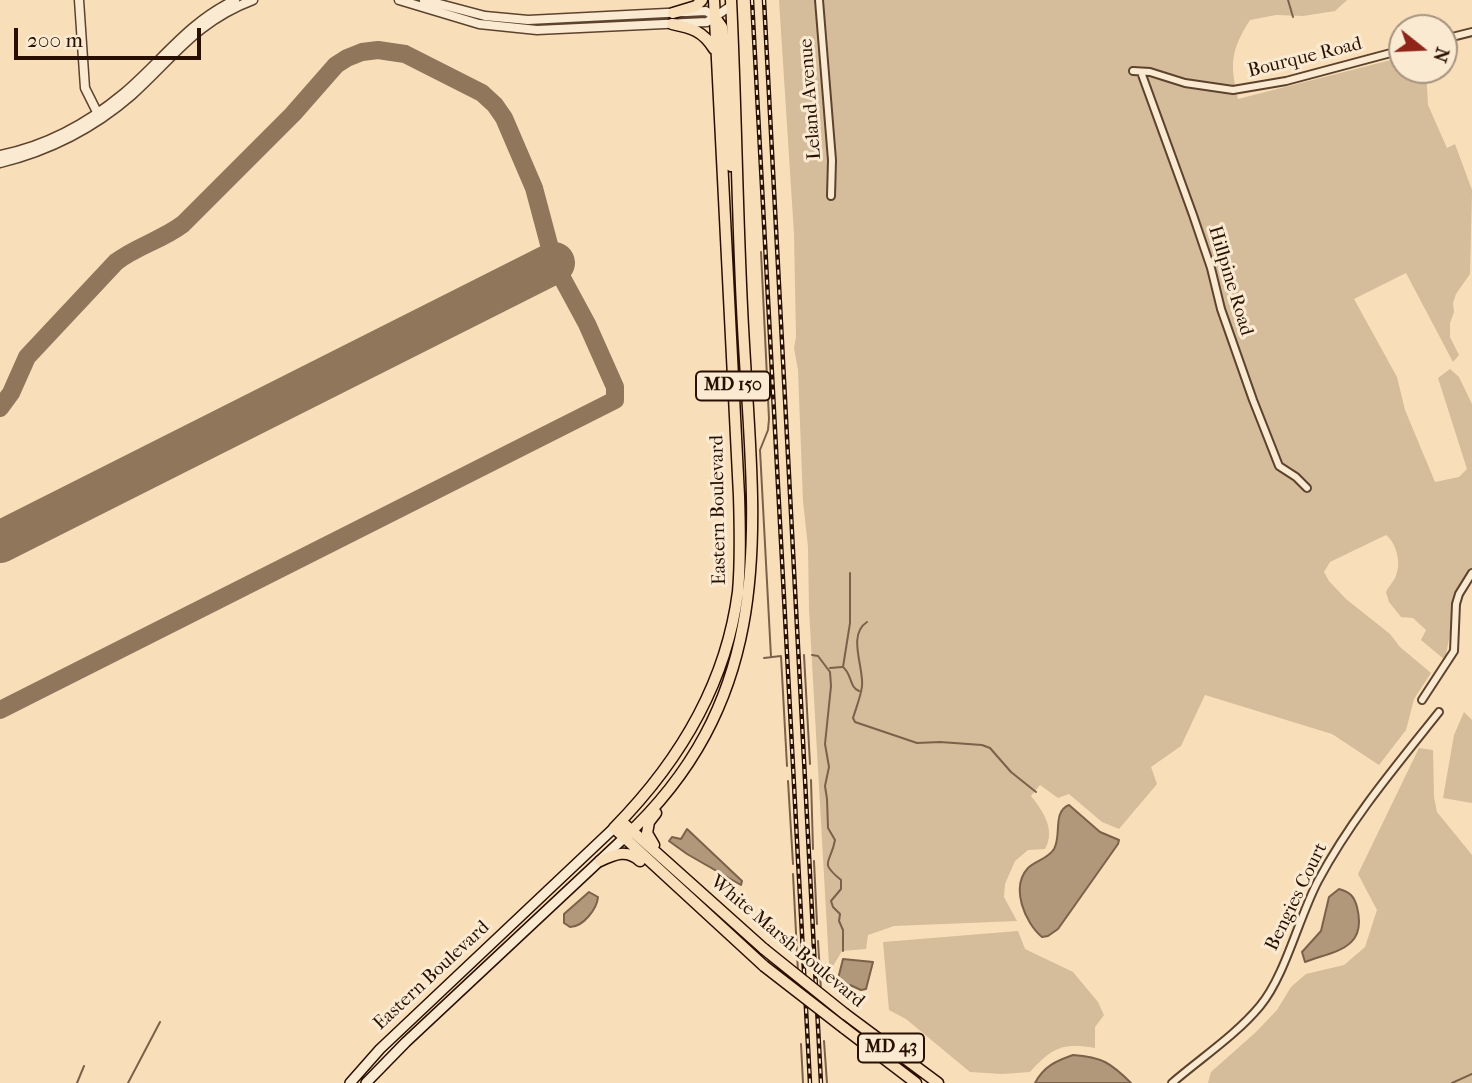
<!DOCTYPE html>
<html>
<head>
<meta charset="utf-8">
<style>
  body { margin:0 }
  #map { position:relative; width:1472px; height:1083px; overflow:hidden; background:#f8dfb9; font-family:"IM FELL French Canon",serif }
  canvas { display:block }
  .north { position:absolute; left:1388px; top:14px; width:70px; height:70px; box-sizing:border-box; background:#faead2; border:2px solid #a6927e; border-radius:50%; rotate:108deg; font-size:19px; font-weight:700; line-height:28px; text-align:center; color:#290f00 }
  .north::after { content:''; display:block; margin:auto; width:24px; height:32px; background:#8f2418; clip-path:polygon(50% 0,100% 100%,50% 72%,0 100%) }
  .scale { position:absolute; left:14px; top:28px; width:187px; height:32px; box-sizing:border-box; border:4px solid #290f00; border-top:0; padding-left:9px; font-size:21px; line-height:24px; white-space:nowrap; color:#290f00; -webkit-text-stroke:5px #faead2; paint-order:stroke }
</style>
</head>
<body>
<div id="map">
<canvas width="1472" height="1083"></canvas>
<div class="north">N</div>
<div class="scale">200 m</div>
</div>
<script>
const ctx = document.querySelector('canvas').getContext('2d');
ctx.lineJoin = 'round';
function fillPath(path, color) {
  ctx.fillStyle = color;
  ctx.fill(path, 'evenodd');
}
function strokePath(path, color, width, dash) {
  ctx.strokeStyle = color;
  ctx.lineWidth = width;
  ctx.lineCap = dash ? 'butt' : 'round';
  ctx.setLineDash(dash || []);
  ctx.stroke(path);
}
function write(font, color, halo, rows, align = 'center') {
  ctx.font = font + ' "IM FELL French Canon",serif';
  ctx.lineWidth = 6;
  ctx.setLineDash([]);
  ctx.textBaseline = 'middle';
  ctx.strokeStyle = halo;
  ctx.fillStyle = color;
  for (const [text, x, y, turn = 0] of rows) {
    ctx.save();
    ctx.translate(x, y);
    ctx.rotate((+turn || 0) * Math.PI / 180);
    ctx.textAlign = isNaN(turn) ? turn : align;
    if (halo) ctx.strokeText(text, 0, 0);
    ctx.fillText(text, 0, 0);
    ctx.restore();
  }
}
fillPath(new Path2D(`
  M779 0H1347L1335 11 1303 16 1276 15 1250 20C1230 51 1230 65 1238 99L1391 60H1402V70H1426L1428 105 1447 148 1455 144 1472 190 1470 274 1456 294 1453 303 1454 312 1450 323V337L1459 355 1453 362 1406 273 1354 299 1397 377 1405 410 1435 482 1459 477 1467 469 1438 378 1450 369 1459 377 1472 404V569L1457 595 1445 660 1421 640 1426 630 1413 618 1401 617 1389 602 1386 592C1388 587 1393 582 1395 578 1402 564 1397 544 1386 535L1330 562 1324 572 1329 581 1346 599 1390 634 1400 647 1431 673 1414 699 1406 730 1379 765 1332 734 1205 695 1181 746 1151 767 1157 784 1119 829 1102 822 1069 794 1058 798 1040 785 1031 796C1043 811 1056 830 1045 849L1028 850 1015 861 1005 884 1004 897 1017 921 894 926 868 935 866 949 842 951 833 966 829 964 809 609 808 547 803 501 798 370 794 348 796 337 794 234Z
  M1464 712 1472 720V803L1443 798 1454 735Z
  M1419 748 1433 750 1434 797 1437 812 1472 855V1083H1208L1211 1072 1256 1032 1277 1010 1291 987 1306 974 1344 965 1365 947 1377 910 1358 874Z
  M1018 931 1025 949 1073 972 1098 1002 1104 1015 1095 1027V1048C1062 1043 1053 1047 1030 1072L1002 1074 970 1072 906 1019 889 1010 883 942Z`), '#d5bc9a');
const water = new Path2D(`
  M1069 805 1100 832 1119 840 1118 844 1058 929 1048 936 1042 937C1025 923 1010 887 1028 868 1036 860 1048 859 1054 849 1062 835 1052 812 1069 805Z
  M687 829 742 881 741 885 687 854 669 841 672 837 681 839Z
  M1339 889C1350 892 1354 896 1357 907 1368 950 1333 951 1305 962L1302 952 1321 931 1329 897Z
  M589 892 598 897C597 909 583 927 570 927L564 923V914Z
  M843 959 873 962 866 989 861 990 850 985 837 983Z
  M1073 1055C1102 1057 1111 1063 1131 1083H1035C1044 1066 1056 1061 1073 1055Z`);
fillPath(water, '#b2987a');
strokePath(water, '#7b6149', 2);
strokePath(new Path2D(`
  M1288 0 1293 17
  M761 252 769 419 768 430 760 450 771 657
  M850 573V623L843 667C852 674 849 687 859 691
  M867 622C847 635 864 667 862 686 861 696 856 708 853 718L855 722 917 743 940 742 982 745 990 748 1011 772 1036 792
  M804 655 810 764
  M812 655 818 656 830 672 831 686 825 744 829 767 825 786 827 799 828 828 835 840C831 864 818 861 841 880V889L831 901 833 907 840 914 839 921 843 930V951
  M764 658 781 656 787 766
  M830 668 842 667
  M811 780 813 849
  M788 781 793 864
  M814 861 817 924
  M793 874 798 972
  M818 941 821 990
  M824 1041 827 1083
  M801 1044 803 1083
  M77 1083 84 1066
  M128 1083 160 1022
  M1452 1083 1472 1074`), '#7b6149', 2);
strokePath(new Path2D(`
  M0 408 11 393 27 357 116 262C137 246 162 240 183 224L293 114 336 65 347 58 362 52 378 50 405 54 482 93 495 105 504 118 534 188 554 263 587 324 615 387V400L0 710`), '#90775c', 18);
strokePath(new Path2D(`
  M0 542 554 263`), '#90775c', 42);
const minor = new Path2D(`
  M819 0 832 160 831 196
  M1444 39 1472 32
  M1133 71 1150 72 1185 83 1233 90 1286 81 1402 50
  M1141 72 1193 215 1211 268 1221 309 1253 400 1279 466 1296 477 1307 488
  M1422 700 1454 651 1456 604 1459 594 1472 573
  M1172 1083C1201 1058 1236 1035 1260 1006 1285 976 1299 917 1318 881 1351 819 1396 766 1439 712`);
const tertiary = new Path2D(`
  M79 0 85 88 99 116
  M399 0 479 24 537 30 707 22 731 6
  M424 0 485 16 528 20 706 11 715 17
  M0 155C46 146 88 123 124 93 163 60 187 23 235 0
  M0 163C49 151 94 128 132 95 174 57 197 21 253 0`);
const secondary = new Path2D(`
  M350 1083 380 1049 614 828
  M366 1083 406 1042 624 838`);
const primary = new Path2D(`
  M714 0 739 496C740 528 741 560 738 592 726 684 678 763 614 828L764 966
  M673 13 696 6 702 0
  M715 17 722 27 731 166
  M672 24C692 28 703 31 714 49
  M621 821 764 949
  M624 838C789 685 751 508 742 307 737 205 736 102 731 0
  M654 845 647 833 649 822 656 813
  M600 861C615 854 627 849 640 861
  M845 1014 938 1083
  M844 1028 916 1083`);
strokePath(minor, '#5d432e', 10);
strokePath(tertiary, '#5d432e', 11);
strokePath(secondary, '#290f00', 12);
strokePath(primary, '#290f00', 13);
strokePath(minor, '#faead2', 6);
strokePath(tertiary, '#faead2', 8);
strokePath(secondary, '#faead2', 9);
strokePath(primary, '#f8dfb9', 10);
const rail = new Path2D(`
  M752 0 810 1083
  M764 0 821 1083`);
strokePath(rail, '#290f00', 4.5);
strokePath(rail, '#faead2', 2, [5]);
const primaryBridge = new Path2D(`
  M764 949 845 1014
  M764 966 844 1028`);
strokePath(primaryBridge, '#290f00', 13, []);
strokePath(primaryBridge, '#f8dfb9', 10);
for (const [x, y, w] of [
  [733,386,74],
  [891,1048,66]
]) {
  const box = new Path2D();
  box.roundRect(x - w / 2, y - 14.5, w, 29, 5);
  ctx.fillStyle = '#faead2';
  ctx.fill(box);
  strokePath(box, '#290f00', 2);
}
write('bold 18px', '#290f00', null, [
  ["MD 150",733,386],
  ["MD 43",891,1048]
]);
write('19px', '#290f00', '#faead2', [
  ["Bourque Road",1305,58,-14],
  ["Leland Avenue",811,99,-94],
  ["Hillpine Road",1230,281,73],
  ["Eastern Boulevard",719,510,-91],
  ["Bengies Court",1297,897,-64],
  ["White Marsh Boulevard",787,942,40],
  ["Eastern Boulevard",432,976,-43]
]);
</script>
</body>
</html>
